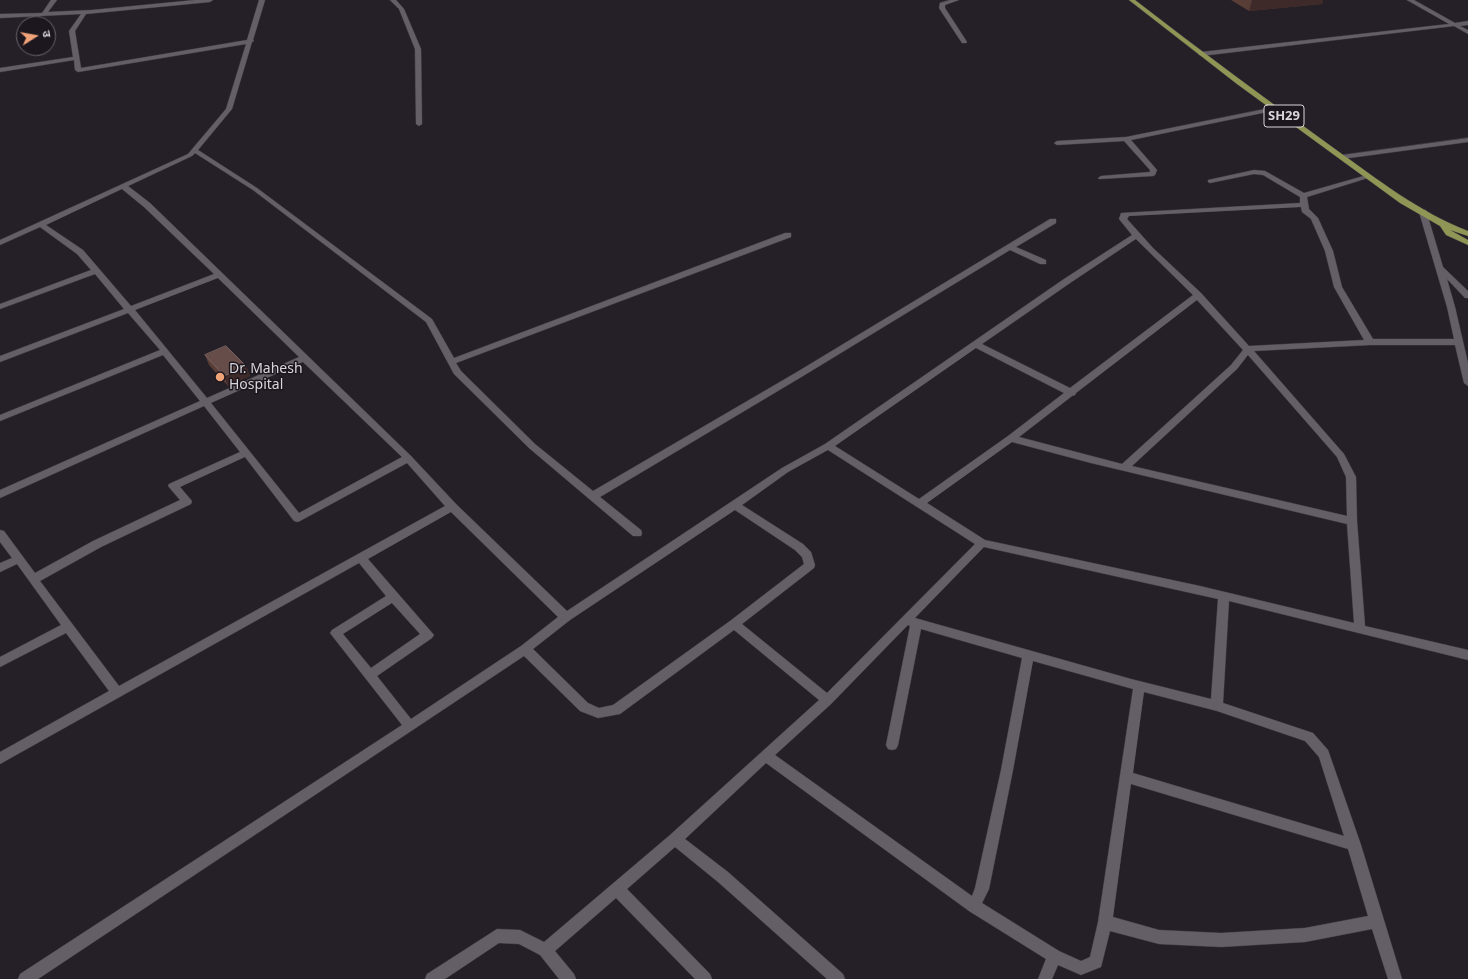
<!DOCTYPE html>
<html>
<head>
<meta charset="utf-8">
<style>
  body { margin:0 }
  #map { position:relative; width:1468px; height:979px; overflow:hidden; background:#252027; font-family:"Noto Sans","Noto Sans Devanagari",sans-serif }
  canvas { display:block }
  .north { position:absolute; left:16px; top:16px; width:40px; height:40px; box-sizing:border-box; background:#1c171e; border:1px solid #68636a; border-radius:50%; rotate:79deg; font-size:11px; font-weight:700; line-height:16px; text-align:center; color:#d9d6db }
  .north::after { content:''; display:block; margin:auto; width:14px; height:18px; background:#f0a278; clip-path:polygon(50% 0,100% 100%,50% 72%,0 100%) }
</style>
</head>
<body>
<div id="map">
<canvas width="1468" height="979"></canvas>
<div class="north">उ</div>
</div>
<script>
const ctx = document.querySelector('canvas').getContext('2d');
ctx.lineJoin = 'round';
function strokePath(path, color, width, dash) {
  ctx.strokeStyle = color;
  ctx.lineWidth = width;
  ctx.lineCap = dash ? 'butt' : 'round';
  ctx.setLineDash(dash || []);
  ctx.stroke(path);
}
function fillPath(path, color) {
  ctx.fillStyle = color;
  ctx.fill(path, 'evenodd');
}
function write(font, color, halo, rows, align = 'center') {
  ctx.font = font + ' "Noto Sans",sans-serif';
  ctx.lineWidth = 3;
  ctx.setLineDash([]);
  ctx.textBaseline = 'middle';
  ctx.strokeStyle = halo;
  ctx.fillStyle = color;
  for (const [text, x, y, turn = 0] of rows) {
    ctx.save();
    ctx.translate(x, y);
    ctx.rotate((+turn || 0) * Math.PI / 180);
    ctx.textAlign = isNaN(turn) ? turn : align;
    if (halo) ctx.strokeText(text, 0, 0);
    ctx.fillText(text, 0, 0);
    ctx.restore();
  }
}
const minor = new Path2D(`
  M51 0H57L48 12 92 10 195 0H213L210 2 86 14 75 31 81 68 247 40 259 0H265L253 40 254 41 252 42 232 109 198 150 257 188 432 319 454 358 785 233H791V237L456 363 461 371 535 444 593 491 797 372 1050 219H1056V223L1016 247 1046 260V264H1040L1010 250 803 376 600 497 641 530 642 533 641 536H633L529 448 454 374 426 322 253 190 195 153 192 156 128 186 150 203 411 456 456 504 567 611 782 468 825 444 1064 279 1132 235 1119 219 1121 213 1300 203V197L1263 175 1254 174 1210 183 1208 182V180L1254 170 1265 171 1304 193 1367 175H1371V177L1307 197 1309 209 1318 218 1333 251 1342 287 1373 339H1454L1447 307 1419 212 1420 210H1426L1443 267 1468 291V298H1465L1447 279 1455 307 1468 363V386L1464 383 1455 345H1370L1254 351 1344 454 1356 477 1357 521 1365 626 1468 650V660L1229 601 1223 703 1313 733 1328 750 1361 845 1402 979H1388L1372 929 1305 942 1221 947 1159 944 1110 931 1101 967 1081 975 1058 965 1052 979H1038L1046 959 969 911 766 763 685 839 728 872 843 974 845 979H827L718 882 675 847 627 889 710 974 712 979H695L616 898 555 951 574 974 576 979H559L540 955 519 944 499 943 445 979H425L427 974 497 929 520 930 544 942 670 835 819 700 734 630 620 714 598 718 580 711 524 656 38 979H18L20 974 402 725 330 633 332 630 386 596 359 563 0 764V752L109 691 66 633 0 667V657L61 625 17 564 0 572V563L12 558 0 542V530L4 531 35 573 93 541 180 500 168 486 169 484 240 452 204 406 0 498V490L200 401 163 355 0 421V415L160 350 128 313 0 362V356L124 309 95 274 0 309V304L91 270 77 254 40 227 0 245V240L188 154 226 109 246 44 78 72 75 70 74 60 0 72V68L73 57 69 31 81 14 0 18V14L42 13ZM122 189 144 207 214 274 131 306 83 250 46 225ZM1301 207 1302 212 1311 219 1325 251 1334 287 1364 340 1249 346 1201 293 1153 248 1127 219 1129 216ZM1136 239 1193 295 1070 388 982 344 1070 283ZM218 278 299 357 207 398 135 310ZM1197 300 1243 350 1231 365 1122 464 1019 437 1072 396 1075 395 1076 393ZM976 348 1064 393 1008 436 919 499 835 446ZM1248 355 1337 457 1346 477 1347 516 1132 466 1237 369ZM303 362 402 457 299 513 211 403ZM1012 442 1091 463 1347 524 1354 623 1200 586 985 540 927 503ZM828 450 975 544 827 693 742 624 814 568 815 565 811 552 803 544 742 505 788 472ZM245 457 294 521 298 522 407 463 445 506 119 686 40 581 101 547 191 504 192 501 180 487ZM735 510 795 550 802 557 804 564 730 621 613 705 599 708 588 703 533 649 570 620ZM451 512 558 617 521 646 411 719 377 676 432 638 434 635 368 559ZM984 547 1218 599 1211 699 1131 679 915 618ZM392 603 420 634 371 668 343 634ZM908 625 910 626 886 745 888 749 892 750 896 749 898 745 921 629 1022 658 1001 770 975 888 972 896 775 755 831 704ZM1033 661 1133 689 1098 922 1090 957 1081 961 1059 951 982 903 989 889 1013 770ZM1144 692 1217 711 1305 741 1319 757 1344 836 1133 773ZM1131 784 1348 849 1368 916 1305 928 1221 933 1159 930 1113 917Z
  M390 0H396L404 9 421 49 422 124 419 126 416 124 415 49 399 9Z
  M950 0H959L945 5V8L967 42 966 43H962L939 8 940 3Z
  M1407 0H1414L1455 23 1468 21V25L1460 26 1468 30V34L1454 26 1201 56 1198 54 1201 52 1449 24Z
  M1275 107 1278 109 1277 110 1131 140 1157 170 1155 175 1153 176 1099 179 1098 178 1101 176 1150 172V170L1124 141 1057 145 1054 143 1057 141 1126 137Z
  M1468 138V142L1342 159 1339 157 1342 155Z`);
const major = new Path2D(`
  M1129 0H1135C1201 51 1267 100 1335 149 1377 179 1419 212 1468 231V236L1450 230 1468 240V245L1446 235 1440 226 1400 203 1237 84Z`);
strokePath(minor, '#3f3b41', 1);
strokePath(major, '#3f3b41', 1);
fillPath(minor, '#645e67');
fillPath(major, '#8f9554');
fillPath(new Path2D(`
  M1231 0H1323L1322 4 1249 11Z
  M205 355 246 366 250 376 228 386 209 365Z`), '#593d37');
fillPath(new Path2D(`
  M1252 0H1323L1322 4 1249 11Z
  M246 366 250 376 228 386 224 376Z`), '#3e2a29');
const building = new Path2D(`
  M226 346 246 366 224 376 205 355Z`);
fillPath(building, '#664d49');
strokePath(building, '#786260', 1);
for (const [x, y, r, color] of [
  [220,377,5,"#f0a278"]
]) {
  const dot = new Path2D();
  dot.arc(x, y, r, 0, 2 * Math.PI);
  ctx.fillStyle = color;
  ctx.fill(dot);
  strokePath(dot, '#1c171e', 1.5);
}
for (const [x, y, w] of [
  [1284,116,40]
]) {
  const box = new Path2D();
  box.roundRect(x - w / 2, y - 11, w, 22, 3);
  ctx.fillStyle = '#1c171e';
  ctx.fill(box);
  strokePath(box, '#d9d6db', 1);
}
write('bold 13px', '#d9d6db', null, [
  ["SH29",1284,116]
]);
write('14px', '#d9d6db', '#1c171e', [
  ["Dr. Mahesh",229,369],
  ["Hospital",229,385]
], 'left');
</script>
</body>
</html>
